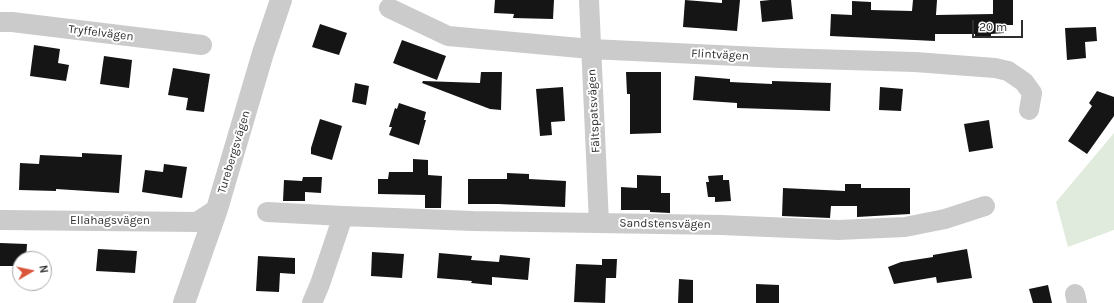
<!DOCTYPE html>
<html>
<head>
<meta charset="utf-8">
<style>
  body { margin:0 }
  #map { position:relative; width:1114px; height:303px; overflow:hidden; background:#fff; font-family:Karla,sans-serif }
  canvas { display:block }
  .north { position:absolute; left:12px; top:251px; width:40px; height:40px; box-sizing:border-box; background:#fff; border:1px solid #ababab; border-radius:50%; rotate:81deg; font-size:11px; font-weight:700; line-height:16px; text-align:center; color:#2e2e2e }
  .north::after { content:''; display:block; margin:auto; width:14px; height:18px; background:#da563b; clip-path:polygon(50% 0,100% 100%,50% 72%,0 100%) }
  .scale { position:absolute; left:972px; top:20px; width:51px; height:18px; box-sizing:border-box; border:2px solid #2e2e2e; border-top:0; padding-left:5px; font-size:12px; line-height:14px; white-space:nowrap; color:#2e2e2e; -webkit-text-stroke:3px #fff; paint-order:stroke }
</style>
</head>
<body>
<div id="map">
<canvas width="1114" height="303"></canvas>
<div class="north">N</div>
<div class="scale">20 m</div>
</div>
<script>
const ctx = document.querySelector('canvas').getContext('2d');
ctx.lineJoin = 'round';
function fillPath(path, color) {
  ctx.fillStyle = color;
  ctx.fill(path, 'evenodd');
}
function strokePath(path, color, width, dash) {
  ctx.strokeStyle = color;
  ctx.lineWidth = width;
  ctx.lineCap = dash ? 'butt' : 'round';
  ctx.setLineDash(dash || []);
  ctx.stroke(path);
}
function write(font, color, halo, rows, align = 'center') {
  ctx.font = font + ' Karla,sans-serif';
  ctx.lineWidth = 4;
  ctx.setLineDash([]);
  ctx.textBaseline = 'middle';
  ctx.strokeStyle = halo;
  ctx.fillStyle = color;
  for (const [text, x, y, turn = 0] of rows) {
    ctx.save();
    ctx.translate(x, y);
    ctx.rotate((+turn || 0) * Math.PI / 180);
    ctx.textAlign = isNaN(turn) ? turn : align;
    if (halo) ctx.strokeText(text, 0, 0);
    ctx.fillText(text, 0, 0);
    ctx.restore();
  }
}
fillPath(new Path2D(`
  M1114 133V230L1068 247 1056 202Z`), '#e1ebdd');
fillPath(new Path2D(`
  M495 0H554L553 19 513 18 514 14 494 13Z
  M685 0 722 3V0H740L737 31 683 27Z
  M770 0H791L793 19 762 22 760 1Z
  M913 0H937L936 15 993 14V0H1013V25H1004V33L991 34V38H975V34H935V41L830 36 831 14 852 15V1L871 2V10L912 11Z
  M320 24 347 33 339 55 312 47Z
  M1096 27 1097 41 1085 42 1086 58 1067 60 1065 28Z
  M402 40 446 56 437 80 393 63Z
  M34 45 60 49 58 63 69 65 66 81 30 76Z
  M104 56 132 60 129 88 100 84Z
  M173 68 210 74 204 112 186 110 188 98 168 95Z
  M481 72H502L501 110 490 109 422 83 423 81 480 83Z
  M626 72H661V133L630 134V94H627Z
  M695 76 730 79V82L772 84V81L831 83 830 111 737 108V103L693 100Z
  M355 83 369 86 366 105 352 102Z
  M563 87 565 121 551 122 552 135 540 136 536 89Z
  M880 87 903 89 901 111 879 110Z
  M1097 91 1114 97V116L1087 154 1068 141 1092 106 1089 103Z
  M399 103 426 112 424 120H426L419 145 389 135 392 127H389L395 108 397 109Z
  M320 119 342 126 332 160 311 154V148Z
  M989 120 993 148 969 152 964 124Z
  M82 153 122 155 119 193 56 189V191L19 190 20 163 39 164 40 155 82 157Z
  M413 159 428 160V175L442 176 441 208H425V195L378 194V179H388L389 172H413Z
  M164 164 187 167 182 198 142 192 145 170 163 172Z
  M507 173 529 174V179L566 181 565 207 498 204H468V179H507Z
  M637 175 661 176V193H670V213L650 212V210H621V187L637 188Z
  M723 175V180H729L731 201 715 202V197H708L706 182H709L708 176Z
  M303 177H322L321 193 305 192V201H283L284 180 302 181Z
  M845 184H861V188H910V214L857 217V206H831L830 218 782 216 783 188 845 191Z
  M0 243 27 244 26 259 19 260V266H0Z
  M98 249 137 251 135 273 96 271Z
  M967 249 972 278 937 283 936 277 894 284 888 267 901 262 933 257V255Z
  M372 252 404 254 402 278 371 276Z
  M439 253 472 256 471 260 499 262 500 255 530 258 528 280 492 277V285L471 283 472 281 437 278Z
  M258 256 295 258V274L280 273 279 292 256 291Z
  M602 259H617L616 278H606L605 303 574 302 576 264 602 265Z
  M679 279 693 280V303H678Z
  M756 284 779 285V303H756Z
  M1048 285 1052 303H1033L1029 289Z`), '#151515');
strokePath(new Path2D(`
  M589 0 599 223
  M389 8 448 36 591 49 780 58 915 62 995 68 1008 71 1024 82 1032 93 1029 110
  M0 22H12L202 45
  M267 212 343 216 473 221 721 225 838 230 905 227 945 219 985 206
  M0 220 197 222 217 209
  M1075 294 1077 303
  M312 303 320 284 343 216`), '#cbcbcb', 20);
strokePath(new Path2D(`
  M184 303 217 209 263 53 281 0`), '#cbcbcb', 22);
write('12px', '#2e2e2e', '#fff', [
  ["Tryffelvägen",101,33,7],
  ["Flintvägen",720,55,3],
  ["Fältspatsvägen",594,111,-93],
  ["Turebergsvägen",234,152,-73],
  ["Ellahagsvägen",110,221],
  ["Sandstensvägen",665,224,1]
]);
</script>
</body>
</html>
